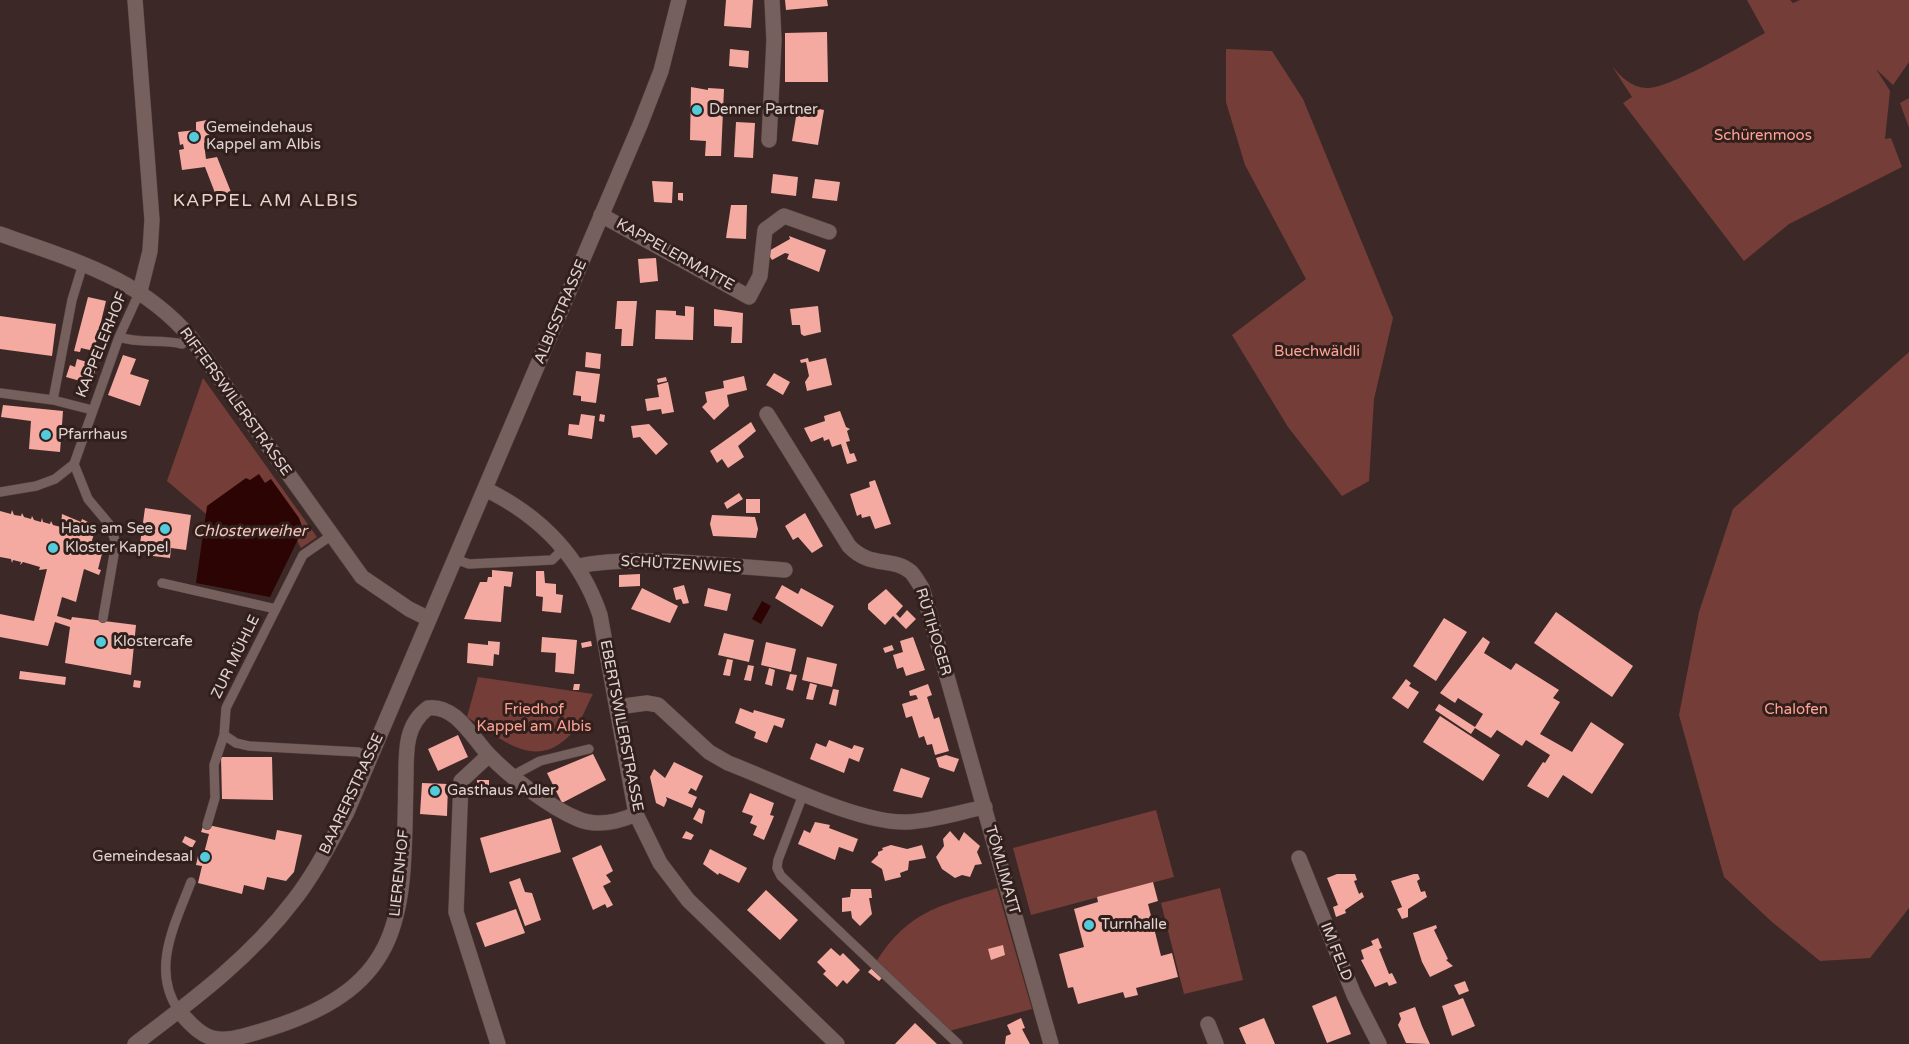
<!DOCTYPE html>
<html>
<head>
<meta charset="utf-8">
<style>
  body { margin:0 }
  canvas { display:block; background:#3c2826 }
</style>
</head>
<body>
<canvas width="1909" height="1044"></canvas>
<script>
const ctx = document.querySelector('canvas').getContext('2d');
ctx.lineJoin = 'round';
function fillPath(path, color) {
  ctx.fillStyle = color;
  ctx.fill(path, 'evenodd');
}
function strokePath(path, color, width, dash) {
  ctx.strokeStyle = color;
  ctx.lineWidth = width;
  ctx.lineCap = dash ? 'butt' : 'round';
  ctx.setLineDash(dash || []);
  ctx.stroke(path);
}
function write(font, color, halo, rows, align = 'center') {
  ctx.font = font + ' "Varela Round",sans-serif';
  ctx.lineWidth = 6;
  ctx.setLineDash([]);
  ctx.textBaseline = 'middle';
  ctx.strokeStyle = halo;
  ctx.fillStyle = color;
  for (const [text, x, y, turn = 0] of rows) {
    ctx.save();
    ctx.translate(x, y);
    ctx.rotate((+turn || 0) * Math.PI / 180);
    ctx.textAlign = isNaN(turn) ? turn : align;
    if (halo) ctx.strokeText(text, 0, 0);
    ctx.fillText(text, 0, 0);
    ctx.restore();
  }
}
fillPath(new Path2D(`
  M1747 0H1790L1793 3 1800 0H1909V62L1893 85 1876 69 1890 91 1885 139 1891 138 1902 167 1789 224 1744 261 1623 103 1632 97 1612 66C1621 77 1631 87 1646 88 1667 90 1743 45 1765 33Z
  M1226 49 1272 51 1303 99 1393 318 1374 399 1369 481 1342 496 1288 427 1232 335 1306 279 1245 165 1226 102Z
  M1909 98V128L1900 103Z
  M1909 352V908L1870 958 1820 961 1772 922 1724 877 1679 715 1699 612 1733 509Z
  M203 378 317 537 301 548 267 484 206 514 167 481Z
  M478 677 593 694C586 707 580 725 570 735 534 772 501 738 467 717Z
  M1156 810 1174 877 1031 915 1013 848Z
  M997 888 1032 1009 949 1031 876 962C910 909 941 906 997 888Z
  M1220 888 1243 980 1184 994 1161 903Z`), '#753d37');
fillPath(new Path2D(`
  M259 474 265 483 271 479 299 518 303 529 270 597 196 583 207 506 246 478 250 480Z
  M762 601 771 606 761 624 752 619Z`), '#2c0403');
fillPath(new Path2D(`
  M726 0H753L751 28 724 26Z
  M785 0H827L828 6 786 10Z
  M827 32 828 82H785V33Z
  M730 49 749 51 748 68 729 66Z
  M691 87 708 90V88L724 89 721 156H705L706 141 690 140Z
  M798 105 824 110 818 145 792 141Z
  M207 120 210 142 204 143 206 159 217 157 231 192 217 198 205 167 182 170 179 150 184 149 183 144 180 145 178 132 196 130V122Z
  M736 122 755 123 753 158 734 157Z
  M773 174 798 177 796 196 771 193Z
  M815 179 840 182 837 201 812 198Z
  M652 181 673 182 672 203 654 202Z
  M678 193H683V201L678 200Z
  M731 205H747L746 239 726 238Z
  M789 236 826 250 819 272 787 259 789 254 785 253 772 260 767 252 790 239Z
  M656 258 658 281 640 283 638 259Z
  M88 297 106 301 94 351 81 348 80 352 74 351Z
  M617 301H637L633 346H621L622 329H615Z
  M685 306 694 307 693 340 655 339 656 310 676 311V315L685 316Z
  M818 306 821 332 804 336 801 334 800 325H792L790 309Z
  M714 309 743 313 742 343H731L732 327 714 326Z
  M0 316 56 324 52 356 0 349Z
  M586 352 601 354 600 369 585 367Z
  M123 355 136 359 130 374 149 380 140 406 108 395Z
  M808 358 809 362 826 358 832 385 807 391 805 382 809 376 806 362 801 363 800 360Z
  M77 359 97 365 91 384 66 377 70 365 75 367Z
  M576 371 600 374 596 403 581 401V396L573 395Z
  M774 373 790 382 783 395 766 385Z
  M744 376 747 390 727 395 729 406 714 420 702 407 707 402 705 392 724 388 723 381Z
  M666 377 667 381 658 383 657 379Z
  M668 382 674 412 662 414 661 409 647 411 645 399 659 397 657 385Z
  M3 405 63 411 60 452 29 449 31 421 1 417Z
  M840 411 846 427 850 429 847 431 850 441 846 442 850 454 854 453 857 461 847 464 841 444 832 447 829 439 824 441 823 437 811 442 804 428 825 421 824 416Z
  M581 414 595 416 592 439 568 435 569 424 579 425Z
  M600 414 605 415 604 422 599 421Z
  M751 422 756 431 738 446 744 457 728 468 722 459 717 463 710 451Z
  M649 424 668 444 656 455 640 437 633 438 631 426Z
  M875 480 891 524 875 529 870 516 862 518 861 514 857 516 850 494 870 487 869 482Z
  M739 493 743 499 727 509 724 503Z
  M746 499H760V513H746Z
  M145 508 191 515 186 550 171 548 170 558 153 556 154 546 140 544Z
  M12 510 14 515 21 516 22 513 24 517 31 519 32 516 34 520 41 522 42 518 43 522 50 524 51 521 53 525 61 527 62 514 81 522 82 519 92 524 97 523 91 544 107 545 106 550H103L98 569 101 570 99 575 84 569 76 602 62 597 57 616 71 620 72 617 136 625 131 675 65 663 70 627 55 622 48 646 0 637V614L34 621 47 569 39 570 40 567 23 562 20 565 21 562 13 560 12 563 11 559 0 557V511L11 514Z
  M805 513 823 546 812 553 798 537 793 540 785 526Z
  M712 515 755 517 758 529 756 538 713 536 710 524Z
  M492 570 513 572 511 587 504 586 501 622 464 619 480 582H487L488 577H492Z
  M536 571H544L545 583 556 584V594L563 595 561 613 542 611 543 597 536 596Z
  M640 574V586L619 587V575Z
  M684 585 689 603 683 604 681 599 676 600 673 588Z
  M782 585 798 594 801 588 834 606 822 627 775 598Z
  M642 588 678 606 670 623 631 609Z
  M708 588 731 594 727 611 704 606Z
  M886 589 903 606 896 614 900 618 907 610 916 619 906 629 893 616 885 625 868 609V604Z
  M1556 612 1633 666 1612 697 1534 643Z
  M1444 618 1467 632 1436 681 1413 666Z
  M724 633 754 640 749 662 718 655Z
  M542 637 577 640 574 674 555 672 556 653 541 652Z
  M913 637 925 670 906 676 903 667 897 669 893 655 903 652 900 641Z
  M1483 637 1490 642 1484 653 1511 670 1516 663 1559 690 1553 698 1560 702 1540 734 1572 752 1591 722 1624 744 1592 794 1563 775 1548 798 1527 786 1543 762 1545 763 1550 755 1526 740 1522 746 1497 730 1491 738 1475 728 1471 734 1435 710 1439 704 1475 727 1483 714 1458 698 1455 703 1440 693Z
  M488 641 500 642 499 655 494 654 493 666 467 663 468 643 488 645Z
  M591 641 592 646 582 648 581 643Z
  M766 642 796 649 791 672 761 665Z
  M892 645 894 650 885 653 883 648Z
  M807 657 837 664 832 687 802 680Z
  M727 659 733 660 730 676 723 675Z
  M748 665 754 666 751 681 744 680Z
  M769 668 775 670 772 686 765 684Z
  M20 671 66 677 65 685 19 679Z
  M790 674 797 675 793 691 786 689Z
  M1406 679 1411 683 1409 686 1419 692 1408 709 1392 698Z
  M134 680 141 681 140 688 133 687Z
  M810 683 817 685 813 700 806 699Z
  M574 684H580L579 690H573Z
  M928 684 932 695 927 697 934 719 939 717 949 751 935 755 932 744 927 745 924 736 919 738 912 716 906 718 902 704 918 699 916 695 910 696 909 691Z
  M833 689 839 690 836 706 829 704Z
  M740 708 753 713 754 710 785 719 782 728 774 725 767 743 754 738 756 732 735 723Z
  M1440 716 1500 755 1483 781 1423 742Z
  M458 735 468 757 438 771 428 749Z
  M829 740 852 749 854 745 864 748 859 762 849 758 844 773 810 759 816 743 826 747Z
  M593 754 606 780 562 803 547 773Z
  M946 755 959 759 954 772 939 767 936 758Z
  M221 757H272L273 800 222 799Z
  M674 762 703 776 696 791 691 788 688 793 697 797 692 808 666 797 667 800 664 807 656 803 650 777 654 769 665 778Z
  M901 768 930 778 922 798 893 791Z
  M477 780H489V795L477 796Z
  M422 783 448 784 447 816 420 814Z
  M750 793 774 803 770 815 774 816 764 840 753 835 757 826 750 823 753 816 742 812Z
  M699 808 705 811 702 824 693 819Z
  M551 818 561 852 490 873 480 838Z
  M815 822 830 825 829 828 858 839 853 852 839 847 835 860 798 844 804 830 810 833Z
  M204 824 275 840 277 830 302 835 294 872 286 881 267 877 264 890 244 885 242 894 198 883 202 866 196 865 198 856 203 857 209 834 201 832Z
  M686 831 694 835 691 840 682 838Z
  M950 831 959 841 964 832 980 846 977 852 982 864 975 865 970 877 962 875 955 878 942 869 936 857 944 846 943 839Z
  M185 836 196 841 192 848 182 842Z
  M601 845 613 871 606 875 611 882 603 886 613 905 607 908 605 904 593 910 572 858Z
  M891 845 907 849 922 845 926 858 909 861 908 870 900 873 901 877 885 881 882 869 871 862 878 855V852L883 850 882 848Z
  M710 849 747 868 739 883 719 873 718 875 703 864Z
  M1337 874H1355L1357 880 1354 881 1359 894 1362 892 1364 897 1345 910 1346 913 1336 917 1333 907 1338 905 1327 878Z
  M1414 874H1418L1420 879 1417 881 1421 892 1425 891 1427 897 1408 909V917L1402 919 1397 909 1402 907 1391 881Z
  M520 878 525 892 532 893 541 920 525 926 509 882Z
  M1153 882 1158 901 1148 904 1161 956 1172 953 1178 977 1136 988 1138 995 1125 998 1123 992 1078 1004 1073 987 1068 988 1059 954 1084 947 1074 909 1098 902 1097 897Z
  M851 889H871L872 898H869L872 914 860 926 852 918 851 911 842 912V898L850 897Z
  M766 890 798 920 780 940 747 910Z
  M516 909 525 933 485 947 476 923Z
  M1436 925 1437 928 1434 930 1448 959 1446 960 1453 966 1430 977 1422 962 1413 933Z
  M1378 938 1382 948 1379 949 1389 974 1392 973 1397 983 1389 986 1387 982 1375 987 1361 960 1364 959 1361 950 1373 945 1371 941Z
  M1003 945 1005 955 991 960 988 949Z
  M831 948 840 956 843 953 860 970 847 984 843 980 837 987 823 974 826 971 817 962Z
  M872 968 882 978 879 981 868 972Z
  M1465 981 1469 991 1459 995 1454 985Z
  M1336 996 1351 1034 1327 1043 1312 1006Z
  M1463 998 1475 1026 1452 1036 1442 1006Z
  M1415 1007 1422 1026 1430 1044 1406 1043 1398 1025 1401 1019 1399 1013Z
  M1021 1018 1025 1028 1022 1029 1030 1044H1005L1006 1036 1011 1034 1007 1025Z
  M1264 1018 1275 1044H1246L1239 1028Z
  M915 1023 937 1044H895Z`), '#f4aaa0');
const service = new Path2D(`
  M119 337C139 344 161 339 182 344L191 338
  M0 393 53 400 92 410
  M53 400 72 300 83 264
  M0 492 36 486 55 479 74 464
  M455 559 469 564 552 560 564 548
  M162 583 276 609
  M103 618 116 543 109 524 88 499 74 464 119 337 140 291
  M224 735 236 743 249 746 358 752 371 757
  M512 776 540 761 589 749
  M804 792 778 860 777 868 781 876 958 1044
  M207 825 215 798 214 765 224 735 226 708 303 555 332 535
  M179 1011C150 970 175 924 191 882`);
const minor = new Path2D(`
  M769 140 774 40 772 0
  M601 215 749 297 760 276 765 230 784 216 829 232
  M767 414 849 546C871 569 892 556 911 572 915 576 919 584 922 588L1051 1044
  M578 566C641 554 720 566 785 570
  M617 707 647 703 658 705 709 752 728 763C776 781 859 824 907 822 933 821 960 812 985 807
  M489 755 461 781 456 912 498 1044
  M1299 858 1354 995 1379 1044
  M179 1011C207 1044 218 1044 258 1032 412 988 403 912 406 774 406 749 406 724 428 708 455 704 472 737 488 754 509 776 549 807 578 819 597 827 618 822 636 814
  M1208 1024 1216 1044`);
const tertiary = new Path2D(`
  M135 0 152 220 150 251 140 291
  M0 234C72 260 139 277 191 338L362 577 409 609 429 619
  M485 489C541 516 580 556 600 615L636 814 660 863 688 900 837 1044
  M135 1044C193 1000 250 958 294 900 315 873 330 843 346 814L640 125 661 71 679 0`);
strokePath(service, '#574745', 10);
strokePath(minor, '#574745', 16);
strokePath(tertiary, '#574745', 16);
strokePath(service, '#76605d', 9);
strokePath(minor, '#76605d', 15);
strokePath(tertiary, '#76605d', 15);
for (const [x, y, r, color] of [
  [697,110,6,"#53cbdb"],
  [194,137,6,"#53cbdb"],
  [46,435,6,"#53cbdb"],
  [165,529,6,"#53cbdb"],
  [53,548,6,"#53cbdb"],
  [101,642,6,"#53cbdb"],
  [435,791,6,"#53cbdb"],
  [205,857,6,"#53cbdb"],
  [1089,925,6,"#53cbdb"]
]) {
  const dot = new Path2D();
  dot.arc(x, y, r, 0, 2 * Math.PI);
  ctx.fillStyle = color;
  ctx.fill(dot);
  strokePath(dot, '#311f1c', 2);
}
write('15px', '#e0d3d1', '#311f1c', [
  ["Denner Partner",709,110],
  ["Gemeindehaus",206,128],
  ["Kappel am Albis",206,145],
  ["Pfarrhaus",58,435],
  ["Haus am See",153,529,"right"],
  ["Kloster Kappel",65,548],
  ["Klostercafe",113,642],
  ["Gasthaus Adler",447,791],
  ["Gemeindesaal",193,857,"right"],
  ["Turnhalle",1101,925]
], 'left');
write('15px', '#ffa295', '#311f1c', [
  ["Schürenmoos",1763,136],
  ["Buechwäldli",1317,352],
  ["Friedhof",534,710],
  ["Kappel am Albis",534,727],
  ["Chalofen",1796,710]
]);
write('15px', '#e0d3d1', '#311f1c', [
  ["KAPPELERMATTE",675,255,29],
  ["ALBISSTRASSE",561,312,-67],
  ["KAPPELERHOF",102,345,-68],
  ["RIFFERSWILERSTRASSE",235,402,54],
  ["SCHÜTZENWIES",681,565,3],
  ["RÜTIHOGER",933,632,73],
  ["ZUR MÜHLE",236,657,-64],
  ["EBERTSWILERSTRASSE",621,726,79],
  ["BAARERSTRASSE",352,794,-65],
  ["TÖMLIMATT",1002,870,74],
  ["LIERENHOF",400,873,-84],
  ["IM FELD",1336,952,68]
]);
write('italic 16px', '#f4c4bd', '#311f1c', [
  ["Chlosterweiher",250,532]
]);
ctx.letterSpacing = '1.5px';
write('18px', '#ecd2ce', '#311f1c', [
  ["KAPPEL AM ALBIS",266,201]
]);
ctx.letterSpacing = '0px';
</script>
</body>
</html>
